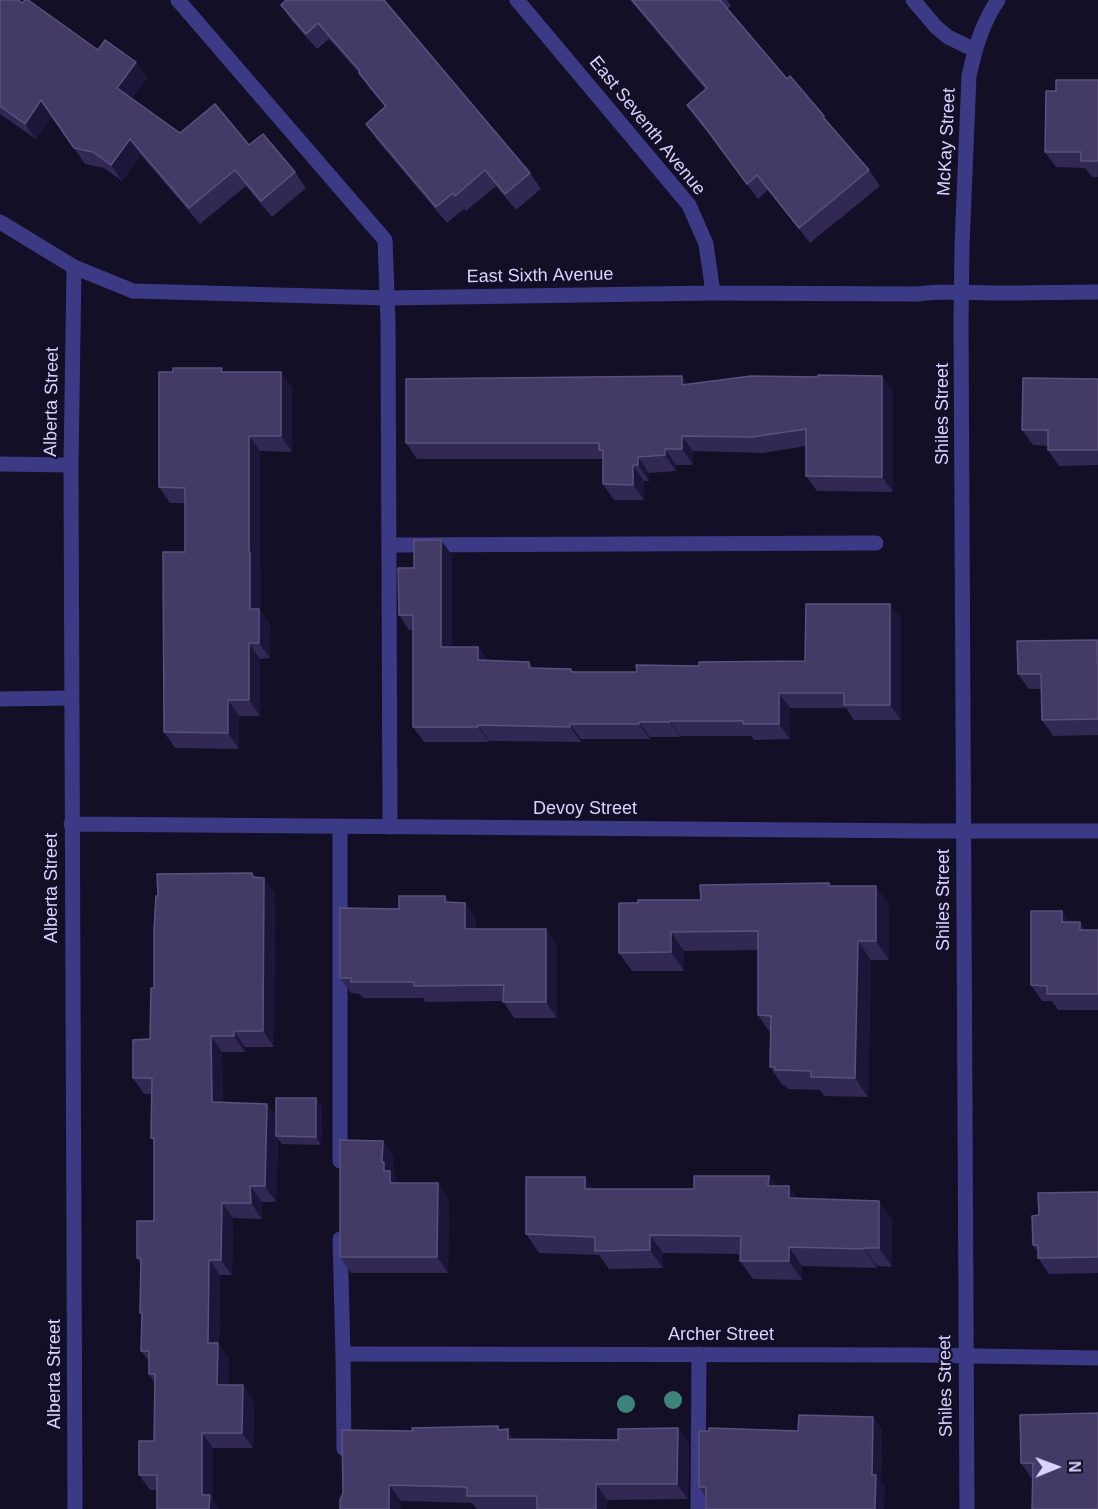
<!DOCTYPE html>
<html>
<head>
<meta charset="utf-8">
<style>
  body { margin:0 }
  #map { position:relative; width:1098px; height:1509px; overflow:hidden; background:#130f26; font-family:Helvetica,sans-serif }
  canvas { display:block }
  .north { position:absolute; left:1026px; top:1437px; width:60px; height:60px; -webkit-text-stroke:4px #130f26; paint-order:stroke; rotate:89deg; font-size:16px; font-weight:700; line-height:24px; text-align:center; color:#d9d4ff }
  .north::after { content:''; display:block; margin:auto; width:21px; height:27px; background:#d9d4ff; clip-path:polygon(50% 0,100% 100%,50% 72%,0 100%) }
</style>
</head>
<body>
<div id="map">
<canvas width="1098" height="1509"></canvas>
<div class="north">N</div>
</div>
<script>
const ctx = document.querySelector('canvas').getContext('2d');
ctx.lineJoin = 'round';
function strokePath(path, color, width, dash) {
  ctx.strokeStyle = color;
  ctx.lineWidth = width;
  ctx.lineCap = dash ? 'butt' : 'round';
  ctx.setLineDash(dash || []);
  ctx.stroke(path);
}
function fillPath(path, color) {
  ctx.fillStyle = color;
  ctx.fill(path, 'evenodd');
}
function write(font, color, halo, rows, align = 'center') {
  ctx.font = font + ' Helvetica,sans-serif';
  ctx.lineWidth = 4.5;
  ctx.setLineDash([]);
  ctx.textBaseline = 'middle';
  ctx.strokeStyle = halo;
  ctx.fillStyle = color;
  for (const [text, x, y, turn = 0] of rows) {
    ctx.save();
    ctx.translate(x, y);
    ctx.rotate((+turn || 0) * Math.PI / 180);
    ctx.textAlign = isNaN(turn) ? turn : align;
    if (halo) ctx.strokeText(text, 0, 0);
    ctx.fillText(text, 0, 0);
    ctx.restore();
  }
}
strokePath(new Path2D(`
  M178 0 385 240 388 321 390 827
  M913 0 936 27 948 37 975 50
  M389 545 876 543
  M0 699 71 698
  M340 827V1161
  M340 1239 343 1354 344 1449
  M698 1509 699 1354`), '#3d3a85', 15);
strokePath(new Path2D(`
  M517 0 689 205 706 244 713 293
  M0 222 74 267 133 291 388 298 713 293 918 294C946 290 973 293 1001 293 1033 293 1066 292 1098 292
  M74 267 71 465 75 1509
  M0 464 71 465
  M71 824 928 831H1098
  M343 1354 917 1355 1098 1358
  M967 1509 961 322 962 245 969 76C975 49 982 23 998 0`), '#3d3a85', 15);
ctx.fillStyle = '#3d827b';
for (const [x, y] of [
  [673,1400],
  [626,1404]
]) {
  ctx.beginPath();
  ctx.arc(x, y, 9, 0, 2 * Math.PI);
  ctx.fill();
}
fillPath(new Path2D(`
  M0 0 98 50 136 62 147 78 132 98 180 133 249 145 295 172 306 188 272 217 246 186 200 224 141 155 122 181 104 168 85 164 52 116 36 139 0 114Z
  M286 0 530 173 541 189 516 210 496 186 466 211 464 209 447 223 377 140 366 124 385 107 370 89 359 73 329 39 317 49 292 21 281 5Z
  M630 0H727L731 6 727 9 787 79 824 116 832 128 869 170 880 186 810 243 768 190 758 199 710 135 698 121 687 105 705 89Z
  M1098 80V177H1092L1085 168 1056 167 1045 152 1056 91Z
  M225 372H281L292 388V452L260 451V565L261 567V612L270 625V658L260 659V716H239V749L175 748 164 732 185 552V503H170L159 487Z
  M682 376 688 385 818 377 882 376 893 392V492L817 491 806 476V446L763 453 693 451V465H676V471L649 473V481H644V500H614L603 484V459H417L406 443Z
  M1098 379V465L1059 466 1048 450V446L1033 445 1022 430Z
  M452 555V647H478L488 661 529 662 533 668 571 669 573 672H637L699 666 805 661 890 604 901 619V720H854L846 708H790V739L754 740 751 736H680V737H650V739H581V742L489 741V742H424L413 727V630H409L399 615 414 568Z
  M1097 640 1098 642V735L1053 736 1042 720V689H1029L1018 674Z
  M252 873 255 878 275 893 274 1047H245V1052H222L223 1102 267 1104 276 1116 316 1098 322 1107 321 1145 282 1144 278 1139 276 1202H262V1219L233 1218 232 1275H220L219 1345 229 1359 228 1385 254 1401 253 1448H213V1500L157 1490H150L139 1475 154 1441V1382L149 1374V1361L141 1351 142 1315 140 1313 141 1265 137 1258 154 1221V1141L151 1138 152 1094H144L133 1078 150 1039 154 988 158 896Z
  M831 886 889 905V960H871L868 1097 824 1096 820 1090 788 1089 785 1085 783 1086 770 1067 771 1034 758 1015V950L684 951V971H632L619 953 701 900Z
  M450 902 465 903 476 918V929L557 945V1018H514L503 1001 425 1002 423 998H363L360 994 351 993 340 978 399 909Z
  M1062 911 1069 922 1086 930H1098V1010H1058L1052 1001H1042L1031 985Z
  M394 1156V1175L398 1183 449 1199 448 1273H351L340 1257Z
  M769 1176 776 1186 797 1198 879 1201 892 1220V1267L877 1266V1268L802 1266V1280L753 1279 740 1261 741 1254 663 1253V1268L609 1269 599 1255 539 1253 526 1234 593 1189H694Z
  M1098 1192V1273L1049 1274 1038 1258V1252L1033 1245 1039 1215Z
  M1098 1413 1032 1479 1021 1463Z
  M678 1428 689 1444 688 1499 607 1500V1509H477L472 1503 401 1501 400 1509H340L413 1431 500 1429 516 1440H618Z
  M882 1429 881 1482 885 1487 706 1497 699 1487 798 1431Z`), '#312854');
fillPath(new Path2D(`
  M136 62 147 78 128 103 117 88Z
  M41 100 52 116 36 139 25 124Z
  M130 139 141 155 122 181 111 165Z
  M281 372 292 388V452L281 436Z
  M682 376 693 392 682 385Z
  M882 376 893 392V492L882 477Z
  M249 436 260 451V565L261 567V612L270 625V658L259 643 250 609 249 552Z
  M682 436 693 451V465L682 449Z
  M665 449 676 465V471L665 455Z
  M638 457 649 473V481L638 465Z
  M633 465 644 481V500L633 485Z
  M441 540 452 555V662L441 647Z
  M890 604 901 619V720L890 705Z
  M1097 640 1098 642V665L1097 663Z
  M249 643 260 659V716L249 700Z
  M478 647 489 662 478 660Z
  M779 693 790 708V739L779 724Z
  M228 700 239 716V749L228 733Z
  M670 721 680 736V737L670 722Z
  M639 722 650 737V739L639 724Z
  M570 724 581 739V742L570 727Z
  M478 725 489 741V742L478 727Z
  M252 873 264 889V878L275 893 274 1047 263 1031Z
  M876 886 889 905V960L876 941Z
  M445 896 456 911 445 902Z
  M465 903 476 918V945L465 929Z
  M1062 911 1073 927 1062 922Z
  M1080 922 1091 938 1080 930Z
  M546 929 557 945V1018L546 1002Z
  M671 932 684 951V971L671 952Z
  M858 941 871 960 868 1097 855 1078Z
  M234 1031 245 1047V1052L234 1036Z
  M211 1036 222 1052 223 1118 212 1102Z
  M316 1098 322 1107 321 1145 316 1137Z
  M267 1104 278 1119 276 1136 278 1139 276 1202 265 1186Z
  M383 1141 394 1156V1175L401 1187 390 1183 384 1171 382 1162Z
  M769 1176 782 1195 768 1186Z
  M585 1177 598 1196 585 1189Z
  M438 1183 449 1199 448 1273 437 1257Z
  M250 1186 262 1202V1219L251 1203Z
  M789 1186 802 1205 789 1198Z
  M879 1201 892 1220V1267L879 1248Z
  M222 1203 233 1218 232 1275 221 1260Z
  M650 1235 663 1253V1268L650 1250Z
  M789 1247 802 1266V1280L789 1261Z
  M864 1248 877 1266V1268L864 1249Z
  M209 1260 220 1275 219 1345 229 1359 228 1401 217 1385 208 1343Z
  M243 1385 254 1401 253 1448 242 1433Z
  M873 1417 882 1429 881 1482 885 1487 884 1509H875L872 1475Z
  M678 1428 689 1444 688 1499 677 1484Z
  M508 1429 519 1445 508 1439Z
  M202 1433 213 1448V1500L219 1509H209L202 1495Z
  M596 1484 607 1500V1509H596Z
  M389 1485 401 1501 400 1509H389Z`), '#1d163a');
const building = new Path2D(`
  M0 0H18L22 3 25 0H28L98 50 105 40 136 62 117 88 180 133 215 104 249 145 263 134 295 172 261 201 235 170 189 208 130 139 111 165 93 152 74 148 41 100 25 124 0 106Z
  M286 0H384L530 173 505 194 485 170 455 196 453 193 436 207 366 124 386 106 359 73 360 71 318 23 306 34 281 5Z
  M632 0H720L787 79 790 76 824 116 823 117 869 170 799 228 757 175 747 184 699 119 687 105 707 88Z
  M1056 80H1098V161H1081V152H1045L1046 91H1056Z
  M173 368H222L221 372H281V436H249V552H250V609H259V643H249V700H228V733L164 732 163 552H185V488L159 487V372H173Z
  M818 375 882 376V477L806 476V429L752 437 682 436V449H665V455L638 457V465H633V485L603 484V450H599V443H406V379L682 376V385L751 376 818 377Z
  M1023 378 1098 379V450H1048V430H1022Z
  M414 540H441V647H478V660L529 662V668L571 669V672H637L636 665 699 666V662L805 661 806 604H890V705H844V693H779V724H743V721H670V722H639V724H570V727L478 725V727H413V615H399L398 568H414Z
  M1097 640V663H1098V719L1042 720 1041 674H1018L1017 641Z
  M252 873 253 877 264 878 263 1031H234V1036H211L212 1102 267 1104 265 1186H250L251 1203H222L221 1260H209L208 1343H218L217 1385H243L242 1433H202V1495H210L209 1509H157V1475H139V1441H154L155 1374H149V1351H141L142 1313H140L141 1258H137V1221H154V1138H151L152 1078H133V1040L150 1039 151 988H154V930L156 896H158L157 874Z
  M829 883V886H876V941H858L855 1078 811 1077V1071L775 1070V1067H770L771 1016 758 1015V931L671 932V952L619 953V903H638V900H701L700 885Z
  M399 896H445V902L465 903V929H546V1002H503L504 985 414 986V982H351V978H340V908L399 909Z
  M1031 911H1062V922H1080V930H1098V994H1047V986L1031 985Z
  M276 1098H316V1137L276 1136Z
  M340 1140 383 1141 382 1162H384V1171H390V1183H438L437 1257H340Z
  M694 1176H769L768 1186H789V1198L879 1201V1248H864V1249L789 1247V1261H740L741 1236 650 1235V1250L595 1251V1237L526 1234V1177H585V1189H694Z
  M1098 1192V1257L1038 1258V1245H1033L1032 1216 1039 1215 1038 1193Z
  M1098 1413V1509H1032L1033 1463H1021L1020 1415Z
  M799 1415 873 1417 872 1475H876L875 1509H706V1487H699V1431H709V1428L798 1431Z
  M498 1426V1430L508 1429V1439L618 1440V1429L678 1428 677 1484H596V1509H537V1496H467V1488L464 1487 389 1485V1509H340V1500L343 1493 342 1430 413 1431 412 1428Z`);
fillPath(building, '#433a66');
strokePath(building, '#5a527e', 1.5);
write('18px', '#d9d4ff', '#130f26', [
  ["East Seventh Avenue",647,126,51],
  ["McKay Street",947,142,-87],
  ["East Sixth Avenue",540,276,-1],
  ["Alberta Street",52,402,-89],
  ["Shiles Street",943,414,-90],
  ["Devoy Street",585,809],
  ["Alberta Street",52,888,-90],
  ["Shiles Street",944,900,-90],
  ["Archer Street",721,1335],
  ["Alberta Street",55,1374,-90],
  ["Shiles Street",946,1386,-91]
]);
</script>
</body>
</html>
